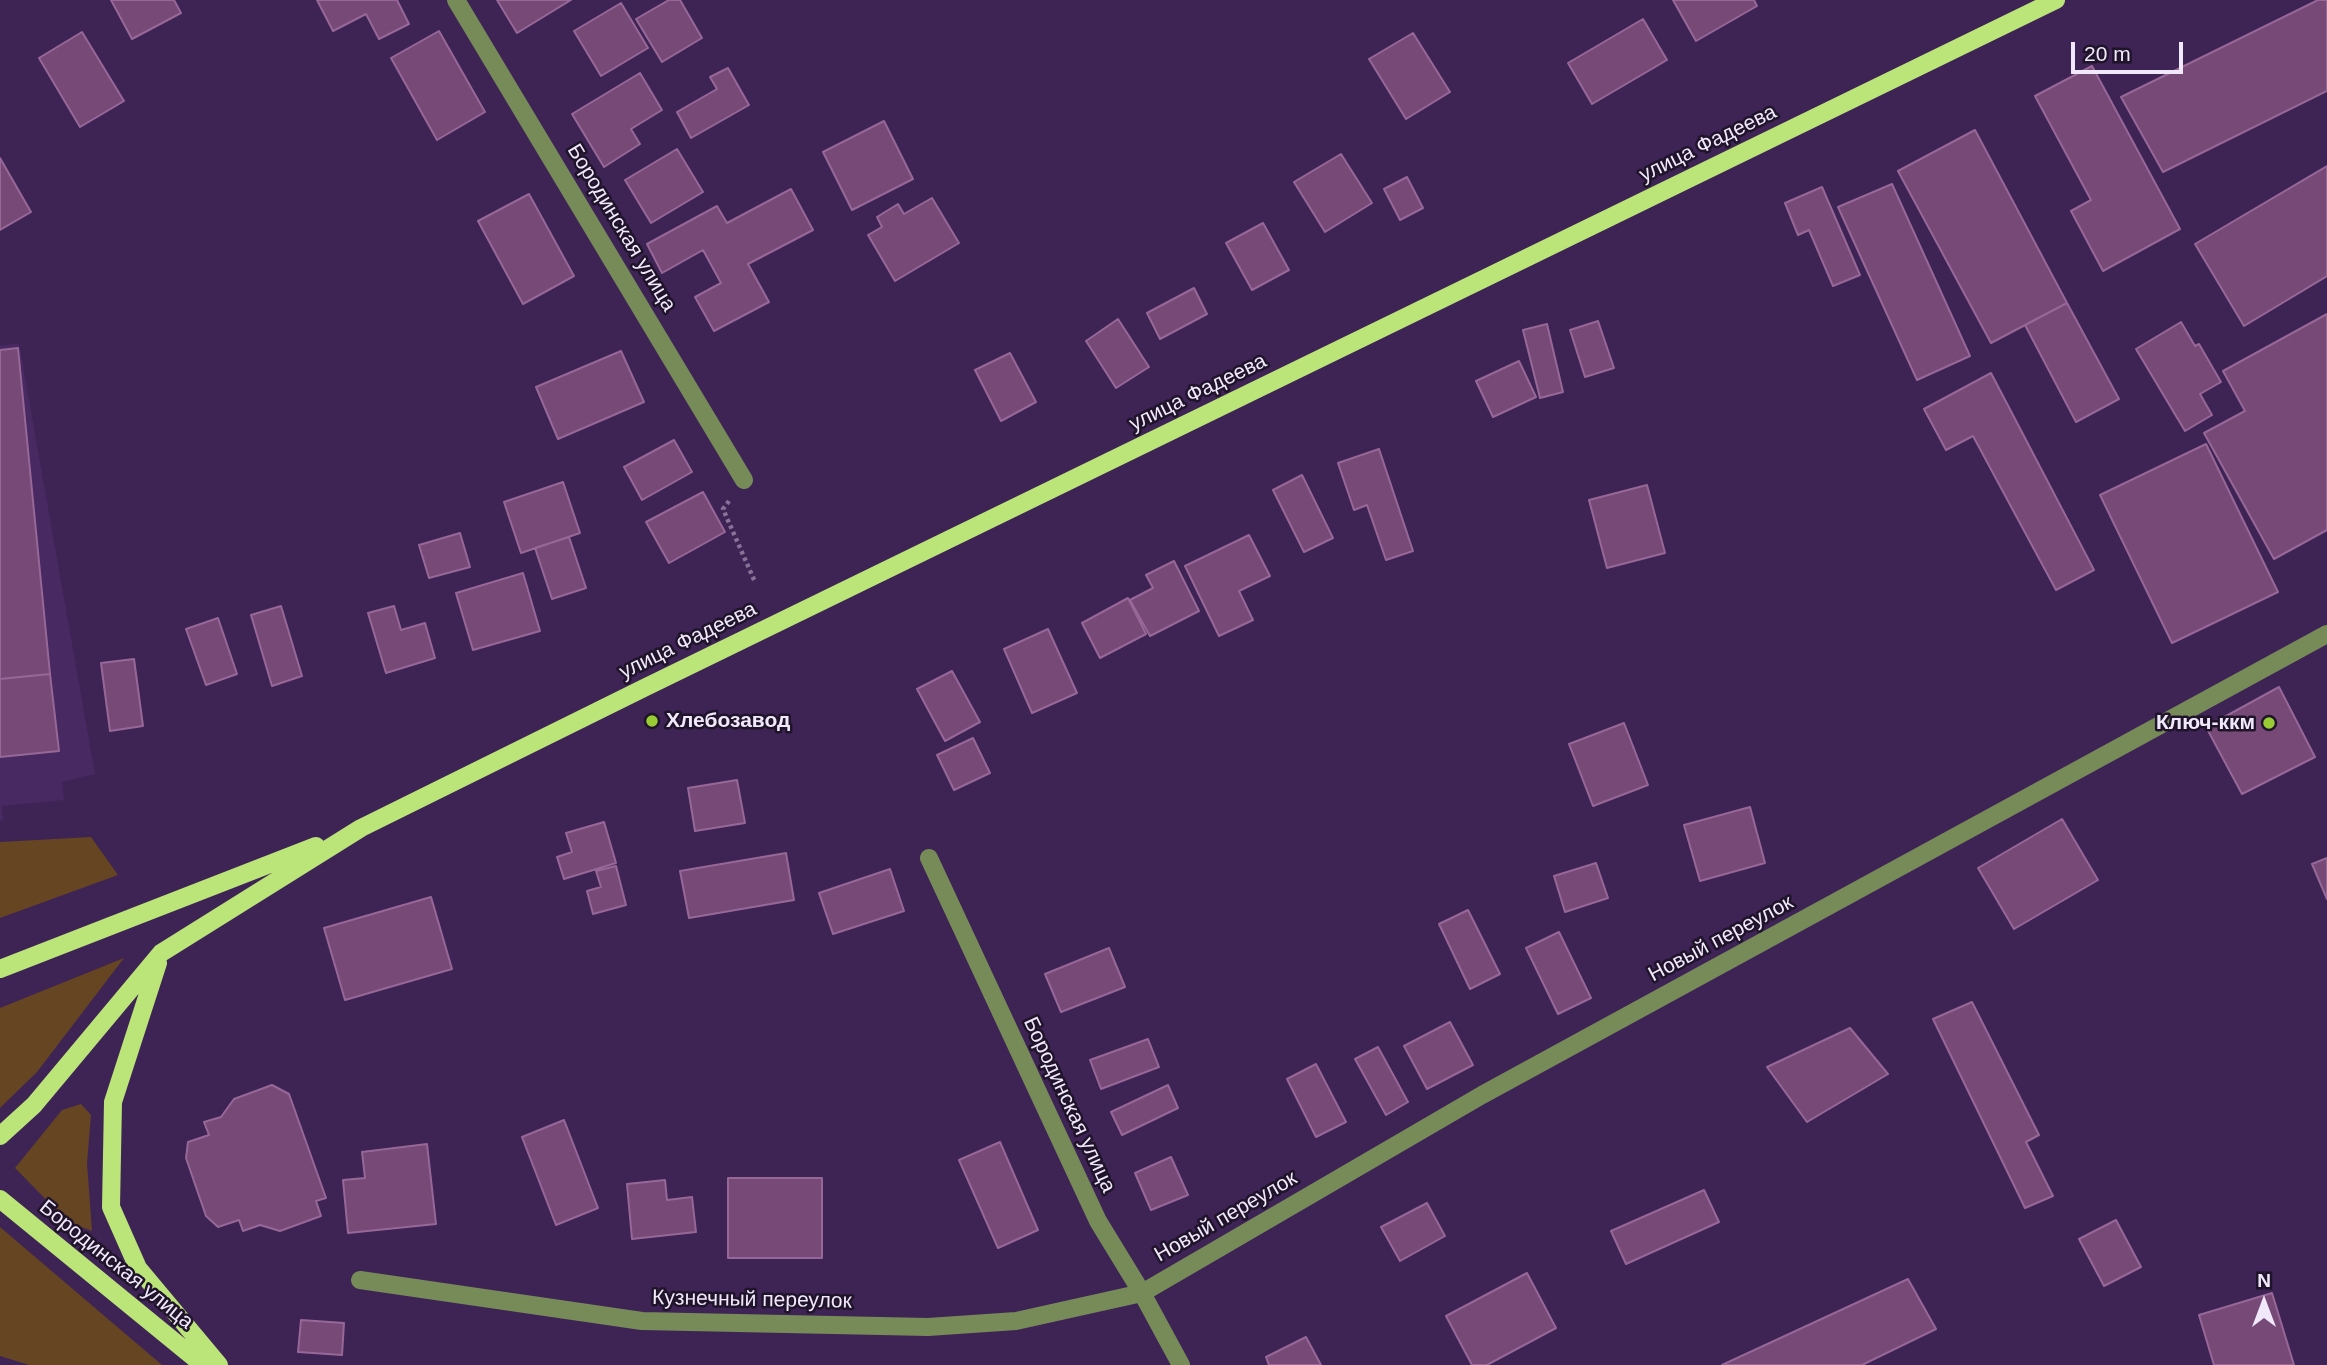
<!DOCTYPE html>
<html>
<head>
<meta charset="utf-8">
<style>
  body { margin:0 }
  #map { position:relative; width:2327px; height:1365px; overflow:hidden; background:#3e2355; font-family:Helvetica,sans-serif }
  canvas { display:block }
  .north { position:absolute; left:2229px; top:1267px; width:70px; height:70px; -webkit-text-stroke:5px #1f142a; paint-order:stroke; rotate:0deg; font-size:19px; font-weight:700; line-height:28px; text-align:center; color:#f1e8fb }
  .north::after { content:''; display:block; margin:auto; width:24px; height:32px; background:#f1e8fb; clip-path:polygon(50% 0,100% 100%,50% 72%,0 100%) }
  .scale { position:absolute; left:2071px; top:42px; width:112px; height:32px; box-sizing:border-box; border:4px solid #f1e8fb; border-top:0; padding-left:9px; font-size:21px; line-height:24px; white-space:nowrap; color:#f1e8fb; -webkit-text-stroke:5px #1f142a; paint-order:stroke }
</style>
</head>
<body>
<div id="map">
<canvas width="2327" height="1365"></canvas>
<div class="north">N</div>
<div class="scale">20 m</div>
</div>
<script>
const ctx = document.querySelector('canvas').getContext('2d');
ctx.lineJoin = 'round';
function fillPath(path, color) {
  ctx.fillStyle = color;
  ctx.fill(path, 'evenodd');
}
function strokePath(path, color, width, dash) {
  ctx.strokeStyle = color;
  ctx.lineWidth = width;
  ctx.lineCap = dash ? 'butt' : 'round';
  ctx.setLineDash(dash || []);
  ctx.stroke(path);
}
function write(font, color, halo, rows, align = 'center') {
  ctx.font = font + ' Helvetica,sans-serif';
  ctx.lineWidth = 5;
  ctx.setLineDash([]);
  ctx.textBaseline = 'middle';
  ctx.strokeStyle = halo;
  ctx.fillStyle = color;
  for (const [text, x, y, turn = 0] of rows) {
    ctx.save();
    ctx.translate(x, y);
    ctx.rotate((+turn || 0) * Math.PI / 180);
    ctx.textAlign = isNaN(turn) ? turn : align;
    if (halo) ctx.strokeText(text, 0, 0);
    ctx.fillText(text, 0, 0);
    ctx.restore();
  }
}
fillPath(new Path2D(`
  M19 343 95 774 62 782 64 800 2 806 3 820 0 821V346Z`), '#482962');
fillPath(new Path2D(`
  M91 837 118 875 0 918V842Z
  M124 958 37 1072 0 1108V1008Z
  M81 1104 91 1115 87 1163 92 1231 68 1222 15 1168 62 1110Z
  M0 1227 162 1365H29L0 1356Z`), '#664522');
const building = new Path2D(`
  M111 0H174L181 13 132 39Z
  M317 0H397L409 24 379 39 366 14 333 31Z
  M497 0H571L517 33Z
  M669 0H680L702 38 662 62 636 19Z
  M1673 0H1754L1757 6 1696 41Z
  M2318 0H2327V91L2163 172 2121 97Z
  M621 3 648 48 601 76 574 31Z
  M1643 19 1667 60 1592 104 1568 63Z
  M439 31 485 112 437 140 391 58Z
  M82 32 124 101 80 127 39 58Z
  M1413 33 1450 92 1406 119 1369 59Z
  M2092 66 2180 229 2103 271 2071 211 2091 200 2035 96Z
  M728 68 749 105 691 138 677 112 717 89 710 77Z
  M640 73 662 110 631 129 640 144 604 167 572 114Z
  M884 121 913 179 852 210 823 152Z
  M1975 130 2067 303 1991 343 1898 171Z
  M677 149 703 192 651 223 625 180Z
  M1341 154 1372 203 1325 232 1294 182Z
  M0 158 31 212 0 230Z
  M2327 166V276L2244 326 2195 244Z
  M1407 177 1423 208 1400 220 1384 189Z
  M1892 184 1970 356 1917 380 1838 207Z
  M1822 187 1860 275 1833 286 1809 230 1798 235 1785 203Z
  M791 189 813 230 748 264 769 302 714 331 695 297 721 283 703 250 662 273 647 244 717 206 727 223Z
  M529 194 574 276 523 304 478 221Z
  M932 198 959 243 895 281 868 235 882 227 877 217 898 204 904 214Z
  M1263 223 1289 270 1252 290 1226 243Z
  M1194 288 1207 314 1160 339 1147 313Z
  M2067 303 2119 399 2076 422 2025 325Z
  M2327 314V530L2274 559 2204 433 2245 411 2223 371Z
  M1118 319 1149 367 1116 388 1086 341Z
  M1598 321 1614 368 1585 377 1570 330Z
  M2181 322 2195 346 2199 344 2221 382 2200 394 2212 415 2185 431 2136 349Z
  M1547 324 1563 392 1540 398 1523 330Z
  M18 348 50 674 0 679V350Z
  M621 351 644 402 558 439 536 387Z
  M1010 353 1036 402 1001 421 975 370Z
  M1519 361 1536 397 1493 417 1476 381Z
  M1991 373 2094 570 2056 590 1973 436 1946 450 1924 409Z
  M674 440 692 472 642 500 624 467Z
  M2206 444 2278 592 2172 643 2100 495Z
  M1379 449 1413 551 1386 560 1367 505 1354 510 1338 463Z
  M1302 475 1333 538 1304 552 1273 490Z
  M563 482 580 533 521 553 504 502Z
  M1647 485 1665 553 1607 568 1589 500Z
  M703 492 725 532 669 563 646 522Z
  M460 533 470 567 429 578 419 545Z
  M1249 535 1270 576 1239 591 1253 620 1219 636 1185 566Z
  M569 537 586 588 552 599 535 548Z
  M1174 561 1199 611 1150 636 1130 600 1153 588 1146 575Z
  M523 573 540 631 473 650 456 593Z
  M1128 598 1146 634 1100 658 1082 623Z
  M281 606 302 676 272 686 251 615Z
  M394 606 401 630 425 623 435 658 386 673 368 613Z
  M218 618 237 674 206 685 186 629Z
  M1048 629 1077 693 1032 713 1004 649Z
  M134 659 143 726 110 731 101 663Z
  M952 671 980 722 945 741 917 689Z
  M50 674 59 751 0 757V679Z
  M2279 687 2315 757 2242 794 2206 727Z
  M1624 723 1648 785 1593 806 1569 744Z
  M973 738 990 773 954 790 937 755Z
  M737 780 745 823 695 831 688 788Z
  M1750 807 1765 863 1700 881 1684 825Z
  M2062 819 2098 880 2014 929 1978 868Z
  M604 822 616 863 564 879 557 857 572 852 566 833Z
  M786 853 794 900 689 918 680 871Z
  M2327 858V899L2312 864Z
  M1596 863 1608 898 1565 912 1554 876Z
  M616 866 626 905 593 914 587 891 601 887 596 871Z
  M890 869 904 911 833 934 819 893Z
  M431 897 452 969 345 1000 324 928Z
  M1468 910 1500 974 1470 989 1439 924Z
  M1559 932 1591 998 1558 1014 1526 948Z
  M1109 948 1125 987 1061 1012 1045 974Z
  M1972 1002 2039 1135 2026 1142 2053 1196 2025 1208 1933 1019Z
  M1450 1022 1473 1065 1427 1089 1404 1046Z
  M1850 1028 1888 1074 1807 1122 1767 1067Z
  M1148 1039 1159 1067 1101 1089 1090 1060Z
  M1378 1047 1408 1102 1386 1115 1355 1059Z
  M1316 1064 1346 1122 1316 1137 1287 1079Z
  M272 1085 289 1094 326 1198 316 1201 321 1216 280 1231 260 1225 243 1231 239 1220 218 1227 206 1216 186 1158 188 1142 209 1135 204 1122 221 1117 234 1099Z
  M1168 1085 1178 1108 1122 1135 1111 1112Z
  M564 1120 598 1208 556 1225 522 1137Z
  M1000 1142 1038 1230 998 1248 959 1160Z
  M427 1144 436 1224 348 1233 343 1180 365 1178 362 1152Z
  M1171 1157 1188 1195 1151 1210 1135 1173Z
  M728 1178H822V1258H728Z
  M665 1180 667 1200 692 1197 696 1232 632 1239 627 1184Z
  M1704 1190 1719 1222 1626 1264 1611 1231Z
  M1427 1203 1445 1236 1400 1261 1381 1227Z
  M2116 1220 2141 1267 2104 1286 2079 1239Z
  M1527 1273 1556 1328 1487 1365H1472L1446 1316Z
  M1908 1279 1936 1329 1862 1365H1722Z
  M2272 1293 2294 1365H2214L2199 1315Z
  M301 1320 344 1323 342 1355 298 1352Z
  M1306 1337 1321 1365H1269L1266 1357Z`);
fillPath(building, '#764977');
strokePath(building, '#976897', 2);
strokePath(new Path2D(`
  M729 501 723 509 755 582`), '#877398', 4.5, [3.5, 3.5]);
strokePath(new Path2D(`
  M456 0 744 480
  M929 858 1098 1221 1142 1293 1181 1365
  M360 1280 642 1321 928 1327 1016 1321 1142 1293 1482 1095 2327 634`), '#778b59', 18);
strokePath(new Path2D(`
  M158 963 113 1102 111 1207 138 1268 219 1365
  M0 969 316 846
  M0 1136 34 1105 161 953 361 828 646 687 2056 0
  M0 1199 203 1365`), '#bbe479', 18);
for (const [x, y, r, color] of [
  [652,721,7,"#99cb35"],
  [2269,723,7,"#99cb35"]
]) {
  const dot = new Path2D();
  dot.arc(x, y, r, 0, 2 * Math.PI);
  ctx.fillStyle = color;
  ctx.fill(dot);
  strokePath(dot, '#1f142a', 2.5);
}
write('21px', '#f1e8fb', '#1f142a', [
  ["улица Фадеева",1708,144,-26],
  ["Бородинская улица",621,228,59],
  ["улица Фадеева",1198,393,-26],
  ["улица Фадеева",688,641,-26],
  ["Новый переулок",1721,939,-28],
  ["Бородинская улица",1069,1105,65],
  ["Новый переулок",1226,1217,-30],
  ["Бородинская улица",116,1265,39],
  ["Кузнечный переулок",752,1300,1]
]);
write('bold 21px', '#f1e8fb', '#1f142a', [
  ["Хлебозавод",666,721],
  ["Ключ-ккм",2255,723,"right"]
], 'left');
</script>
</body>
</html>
